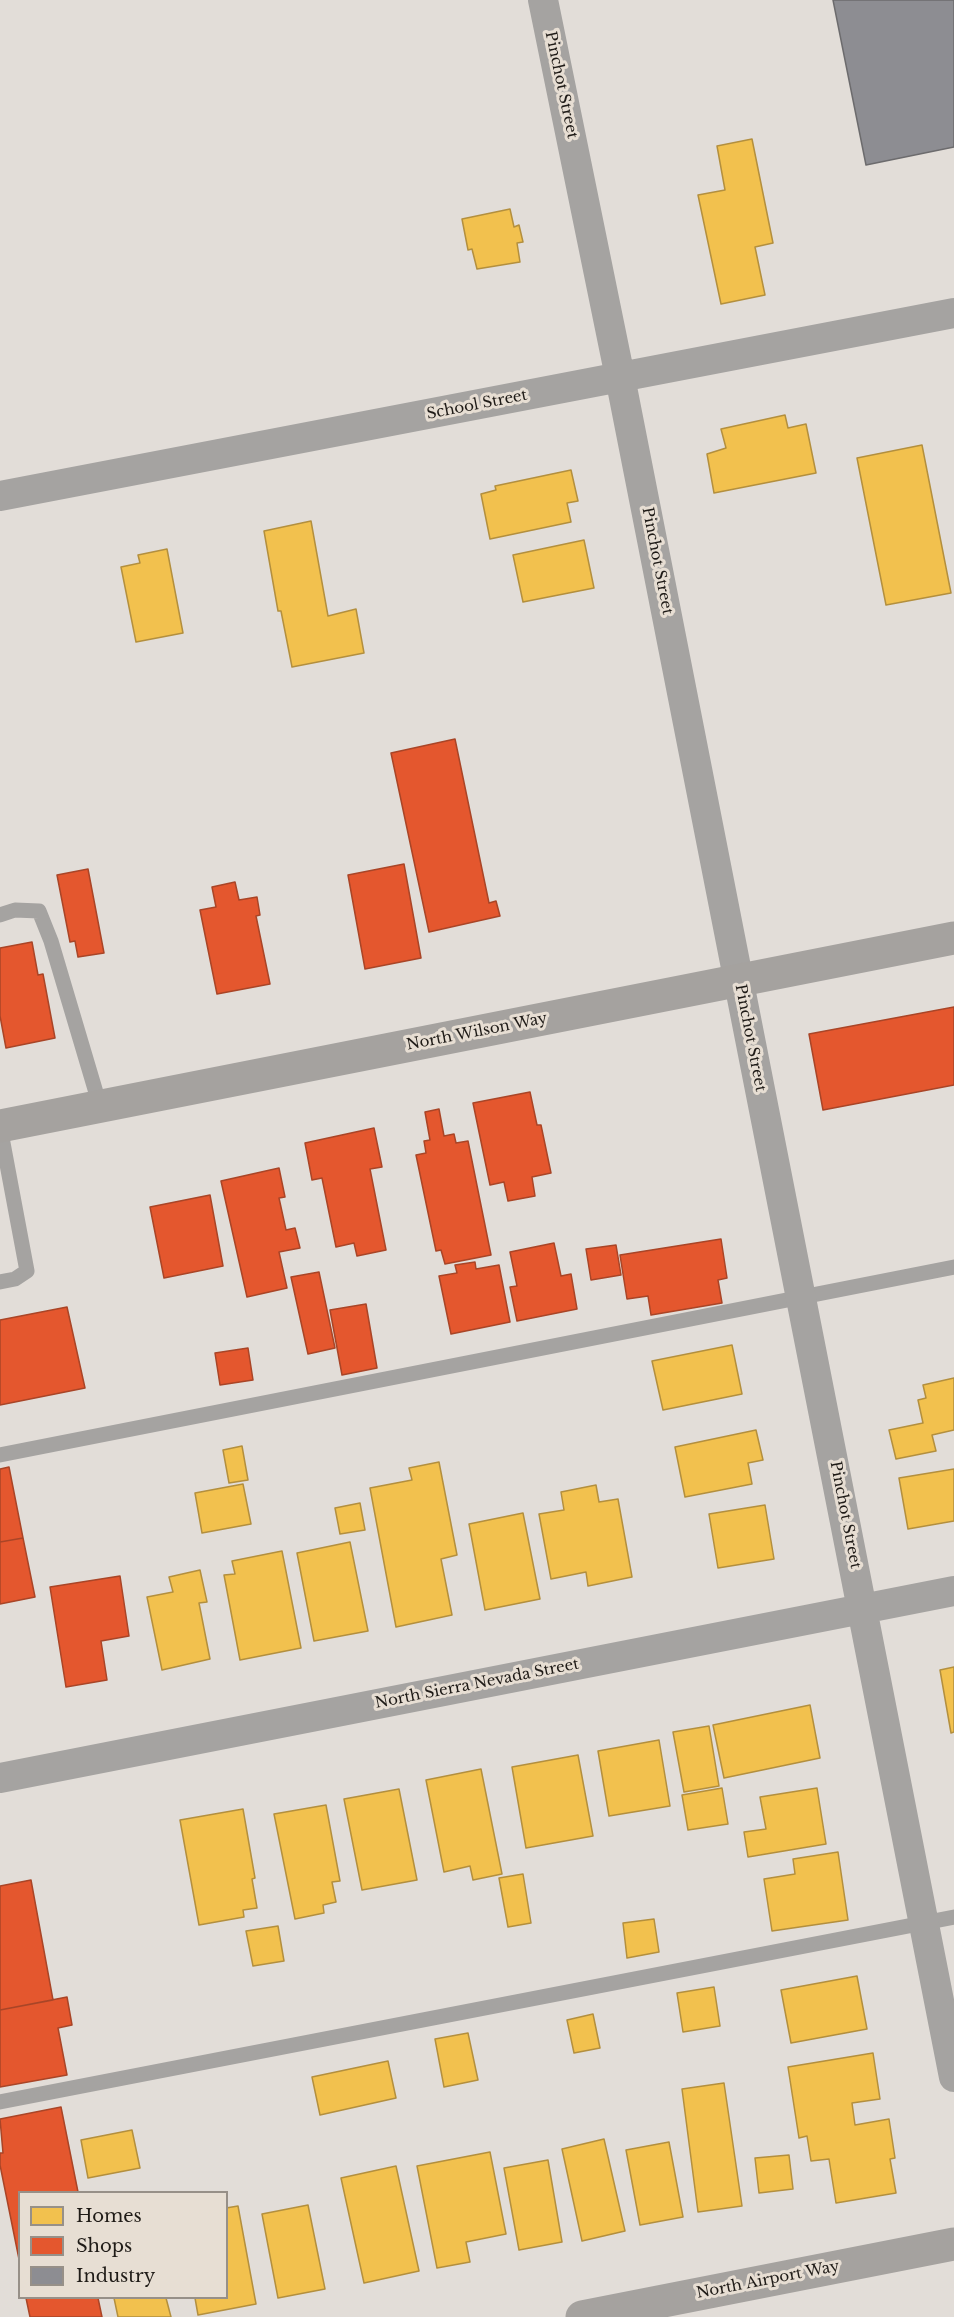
<!DOCTYPE html>
<html>
<head>
<meta charset="utf-8">
<style>
  body { margin:0 }
  #map { position:relative; width:954px; height:2317px; overflow:hidden; background:#e2ddd8; font-family:"Libre Baskerville",serif }
  canvas { display:block }
  .legend { position:absolute; left:18px; top:2191px; width:210px; height:108px; box-sizing:border-box; background:#e7ded3; border:2px solid #979088; margin:0; padding:8px 10px; list-style:none; font-size:18px; color:#1f1b17 }
  .legend li { display:flex; align-items:center; gap:12px; height:30px }
  .legend b { width:30px; border:2px solid #979088 }
</style>
</head>
<body>
<div id="map">
<canvas width="954" height="2317"></canvas>
<ul class="legend">
<li><b style="height:16px;background:#f2c14e"></b>Homes</li>
<li><b style="height:16px;background:#e4572e"></b>Shops</li>
<li><b style="height:16px;background:#8d8d92"></b>Industry</li>
</ul>
</div>
<script>
const ctx = document.querySelector('canvas').getContext('2d');
ctx.lineJoin = 'round';
function fillPath(path, color) {
  ctx.fillStyle = color;
  ctx.fill(path, 'evenodd');
}
function strokePath(path, color, width, dash) {
  ctx.strokeStyle = color;
  ctx.lineWidth = width;
  ctx.lineCap = dash ? 'butt' : 'round';
  ctx.setLineDash(dash || []);
  ctx.stroke(path);
}
function write(font, color, halo, rows, align = 'center') {
  ctx.font = font + ' "Libre Baskerville",serif';
  ctx.lineWidth = 6;
  ctx.setLineDash([]);
  ctx.textBaseline = 'middle';
  ctx.strokeStyle = halo;
  ctx.fillStyle = color;
  for (const [text, x, y, turn = 0] of rows) {
    ctx.save();
    ctx.translate(x, y);
    ctx.rotate((+turn || 0) * Math.PI / 180);
    ctx.textAlign = isNaN(turn) ? turn : align;
    if (halo) ctx.strokeText(text, 0, 0);
    ctx.fillText(text, 0, 0);
    ctx.restore();
  }
}
const homes = new Path2D(`
  M752 139 773 243 755 247 765 295 721 304 698 195 725 190 717 146Z
  M510 209 514 227 519 225 523 242 517 243 520 262 477 269 472 249 468 250 462 219Z
  M785 415 788 428 806 424 816 473 714 493 707 454 726 448 721 429Z
  M922 445 951 593 886 605 857 458Z
  M571 470 578 501 567 503 571 522 490 539 481 494 496 490 495 486Z
  M311 521 328 616 356 609 364 653 292 667 281 611H278L264 531Z
  M584 540 594 588 523 602 513 555Z
  M167 549 183 633 136 642 121 567 140 563 138 555Z
  M732 1345 742 1394 663 1410 652 1361Z
  M954 1378V1430L932 1435 936 1451 896 1459 889 1430 923 1423 918 1400 926 1398 923 1385Z
  M756 1430 763 1460 748 1463 752 1484 685 1497 675 1447Z
  M242 1446 248 1480 229 1483 223 1450Z
  M439 1462 457 1555 441 1559 452 1615 396 1627 370 1488 412 1480 409 1468Z
  M954 1469V1521L908 1529 899 1478Z
  M243 1484 251 1524 202 1533 195 1493Z
  M596 1485 599 1502 618 1499 632 1577 588 1586 586 1572 551 1579 539 1514 564 1510 561 1492Z
  M360 1503 365 1530 340 1534 335 1508Z
  M765 1505 774 1559 718 1568 709 1514Z
  M523 1513 540 1599 485 1610 469 1524Z
  M350 1542 368 1631 314 1641 297 1553Z
  M282 1551 301 1648 240 1660 224 1575 235 1574 232 1561Z
  M200 1570 207 1602 199 1603 210 1659 162 1670 147 1597 173 1592 169 1577Z
  M954 1667V1732L951 1733 940 1670Z
  M810 1705 820 1758 724 1778 713 1725Z
  M709 1726 719 1786 684 1792 673 1732Z
  M659 1740 670 1806 609 1816 598 1751Z
  M578 1755 593 1836 526 1848 512 1767Z
  M481 1769 502 1874 473 1880 470 1866 444 1872 426 1780Z
  M722 1788 728 1824 688 1830 682 1795Z
  M817 1788 826 1844 748 1857 744 1832 766 1829 760 1797Z
  M399 1789 417 1880 362 1890 344 1799Z
  M326 1805 340 1881 332 1882 336 1902 323 1905 324 1913 295 1919 274 1814Z
  M243 1809 255 1878 252 1879 257 1908 243 1910 244 1917 199 1925 180 1820Z
  M838 1852 848 1920 772 1931 764 1879 795 1874 793 1859Z
  M523 1874 531 1923 508 1927 499 1878Z
  M654 1919 659 1952 627 1958 623 1923Z
  M278 1926 284 1961 253 1966 246 1931Z
  M857 1976 867 2029 791 2043 781 1990Z
  M714 1987 720 2026 683 2032 677 1993Z
  M593 2014 600 2048 574 2053 567 2020Z
  M468 2033 478 2080 444 2087 435 2039Z
  M873 2053 880 2099 852 2103 855 2125 889 2119 895 2158 890 2159 896 2193 836 2203 829 2159 811 2161 807 2136 799 2138 788 2067Z
  M388 2061 396 2098 320 2115 312 2077Z
  M724 2083 742 2206 698 2212 682 2089Z
  M132 2130 140 2168 88 2178 81 2140Z
  M604 2139 625 2231 582 2241 562 2149Z
  M669 2142 683 2217 640 2225 626 2150Z
  M490 2152 506 2234 466 2242 470 2262 437 2268 417 2166Z
  M789 2155 793 2189 759 2193 755 2158Z
  M548 2160 562 2242 519 2250 504 2168Z
  M396 2166 419 2271 364 2283 341 2178Z
  M308 2205 325 2289 278 2298 262 2214Z
  M238 2206 256 2304 198 2315 195 2298H226V2208Z
  M114 2298H166L171 2317H118Z`);
fillPath(homes, '#f2c14e');
strokePath(homes, '#b38f3e', 1.5);
const shops = new Path2D(`
  M455 739 489 903 496 901 500 916 429 932 391 753Z
  M404 864 421 958 365 969 348 875Z
  M88 869 104 953 78 957 75 941 70 942 57 875Z
  M235 882 239 900 257 897 260 915 256 916 270 984 217 994 200 910 216 907 212 887Z
  M32 942 38 975 43 974 55 1038 6 1048 0 1016V948Z
  M954 1007V1085L823 1110 809 1034Z
  M530 1092 537 1125H541L551 1173 532 1177 535 1196 508 1201 504 1182 490 1185 473 1103Z
  M439 1109 444 1136 454 1134 456 1143 468 1141 491 1255 445 1264 441 1250 436 1251 416 1155 426 1153 424 1141 430 1140 425 1112Z
  M374 1128 382 1167 370 1169 386 1250 357 1256 354 1243 336 1247 322 1178 312 1180 305 1143Z
  M279 1168 285 1197 279 1198 286 1230 295 1228 300 1248 279 1252 287 1288 247 1297 221 1181Z
  M210 1195 223 1266 164 1278 150 1207Z
  M721 1239 727 1278 718 1280 722 1303 651 1315 648 1296 627 1299 620 1255Z
  M554 1243 561 1276 571 1274 577 1309 517 1321 510 1287 517 1286 510 1252Z
  M616 1245 621 1275 591 1280 586 1249Z
  M475 1262 476 1269 499 1265 510 1322 451 1334 439 1276 457 1273 455 1265Z
  M319 1272 335 1348 308 1354 291 1277Z
  M366 1304 377 1368 342 1375 330 1310Z
  M67 1307 85 1388 0 1405V1320Z
  M248 1348 253 1380 220 1385 215 1353Z
  M9 1467 23 1538 0 1542V1469Z
  M23 1538 35 1597 0 1604V1542Z
  M120 1576 129 1636 101 1641 107 1680 66 1687 50 1587Z
  M31 1880 53 2000 0 2010V1886Z
  M67 1997 72 2025 58 2028 67 2075 0 2087V2010Z
  M61 2107 78 2192H20V2264L0 2165V2153H3L0 2119Z
  M26 2298H98L102 2317H30Z`);
fillPath(shops, '#e4572e');
strokePath(shops, '#a94527', 1.5);
const industry = new Path2D(`
  M833 0H954V147L866 165Z`);
fillPath(industry, '#8d8d92');
strokePath(industry, '#6c6b6d', 1.5);
strokePath(new Path2D(`
  M0 915 15 910 39 911 51 941 100 1106
  M0 1127 27 1271 15 1279 0 1282
  M0 1455 954 1267
  M0 2102 954 1917`), '#a5a3a1', 15);
strokePath(new Path2D(`
  M543 0 620 377 954 2077
  M0 496 954 313
  M0 1778 954 1591`), '#a5a3a1', 30);
strokePath(new Path2D(`
  M0 1126 954 938
  M582 2317 954 2244`), '#a5a29f', 33);
write('15px', '#1f1b17', '#e7ded3', [
  ["Pinchot Street",561,85,78],
  ["School Street",477,405,-11],
  ["Pinchot Street",657,561,79],
  ["North Wilson Way",477,1032,-11],
  ["Pinchot Street",750,1038,79],
  ["Pinchot Street",845,1515,79],
  ["North Sierra Nevada Street",477,1684,-11],
  ["North Airport Way",768,2280,-11]
]);
</script>
</body>
</html>
